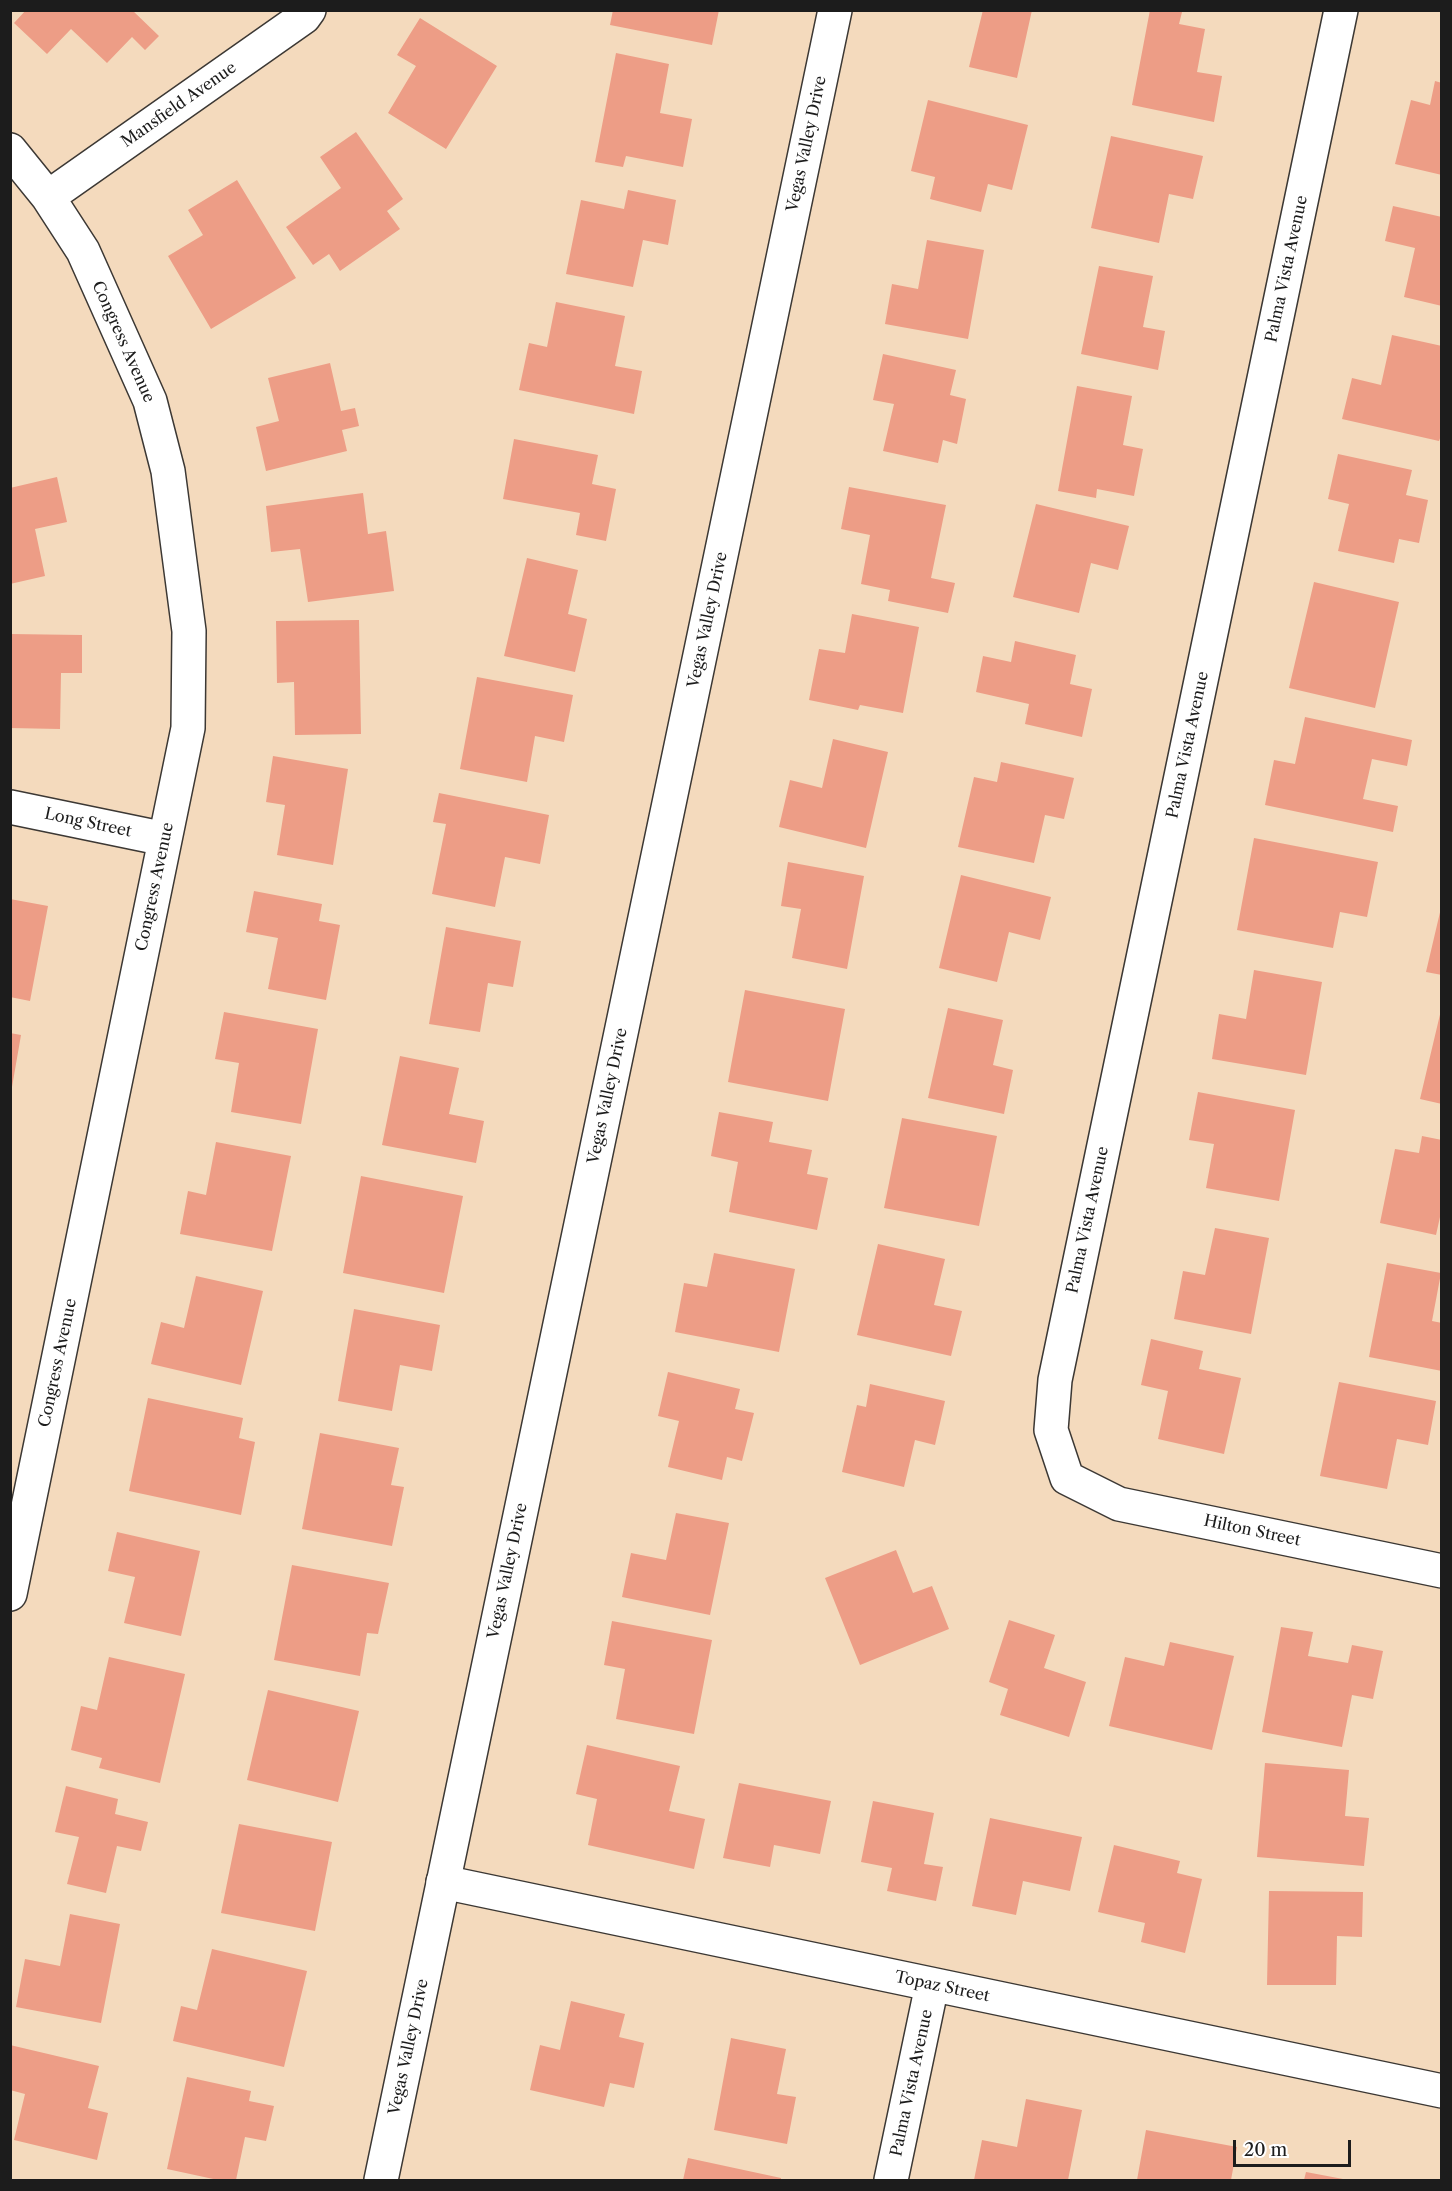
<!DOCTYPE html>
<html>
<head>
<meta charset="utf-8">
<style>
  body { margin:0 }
  #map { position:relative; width:1452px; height:2191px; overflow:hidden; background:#f4dabd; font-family:"Libre Caslon Text",serif }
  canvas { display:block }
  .frame { position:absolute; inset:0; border:12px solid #1c1c1c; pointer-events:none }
  .scale { position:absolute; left:1233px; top:2140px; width:118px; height:27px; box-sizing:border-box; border:3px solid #1c1c1c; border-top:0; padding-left:8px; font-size:18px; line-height:21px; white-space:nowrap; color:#1c1c1c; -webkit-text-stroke:4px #fff; paint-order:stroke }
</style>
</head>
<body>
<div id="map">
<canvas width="1452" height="2191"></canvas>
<div class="frame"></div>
<div class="scale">20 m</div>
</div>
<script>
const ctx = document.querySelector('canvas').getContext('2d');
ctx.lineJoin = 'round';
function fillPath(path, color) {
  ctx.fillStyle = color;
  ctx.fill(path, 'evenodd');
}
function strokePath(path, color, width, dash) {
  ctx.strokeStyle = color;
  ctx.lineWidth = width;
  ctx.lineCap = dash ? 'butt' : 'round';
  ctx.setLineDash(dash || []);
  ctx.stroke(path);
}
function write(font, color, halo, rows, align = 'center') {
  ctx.font = font + ' "Libre Caslon Text",serif';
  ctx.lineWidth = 6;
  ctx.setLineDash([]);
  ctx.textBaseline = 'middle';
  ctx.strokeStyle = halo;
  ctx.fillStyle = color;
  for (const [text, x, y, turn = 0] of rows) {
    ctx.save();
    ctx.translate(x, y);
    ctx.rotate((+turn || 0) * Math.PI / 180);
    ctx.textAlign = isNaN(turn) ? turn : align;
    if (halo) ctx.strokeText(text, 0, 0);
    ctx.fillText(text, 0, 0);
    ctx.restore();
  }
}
fillPath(new Path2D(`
  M26 10H132L159 36 145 50 132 37 107 63 71 29 47 54 14 23Z
  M613 10H719L712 45 610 25Z
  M983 10H1032L1017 78 969 67Z
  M1150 10 1182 12 1179 24 1205 29 1197 72 1222 76 1214 122 1132 105Z
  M420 18 497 66 446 149 388 113 416 66 397 55Z
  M616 53 669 64 660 113 692 119 683 167 626 156 623 167 595 162Z
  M1435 81 1442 83V175L1395 164 1411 100 1430 105Z
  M928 100 1028 125 1012 190 988 184 981 212 930 199 935 177 911 171Z
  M356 132 403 199 387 211 400 229 340 271 329 254 313 265 286 227 341 188 320 157Z
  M1111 136 1203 156 1193 199 1169 194 1159 243 1091 228Z
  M237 180 296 278 211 329 168 256 203 235 188 210Z
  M628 190 676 200 668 245 643 240 633 287 566 274 581 200 624 209Z
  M1393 206 1442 217V306L1404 297 1415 248 1385 241Z
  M927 240 984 250 968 339 885 324 892 284 918 289Z
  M1099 266 1153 276 1143 327 1165 331 1158 370 1081 354Z
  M556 302 625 316 615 366 642 371 634 414 519 390 529 343 547 347Z
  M1392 335 1442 346V433L1439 441 1342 419 1352 378 1381 385Z
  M883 354 956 370 950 395 966 399 957 444 943 440 938 463 883 451 894 404 873 400Z
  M330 363 341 411 355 408 359 426 342 430 347 451 266 471 256 427 279 421 268 378Z
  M1077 386 1132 396 1123 445 1143 449 1134 496 1097 489 1096 498 1058 491Z
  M514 439 598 455 592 484 616 489 606 541 576 535 580 513 503 499Z
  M1338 454 1412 470 1406 495 1428 500 1419 543 1399 539 1394 563 1338 551 1349 504 1328 499Z
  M57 477 67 522 35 529 45 576 10 584V488Z
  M849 487 946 505 931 578 955 583 948 613 888 601 890 590 861 584 870 535 841 529Z
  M363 493 368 534 386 531 394 591 308 602 300 549 271 552 266 506Z
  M1036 504 1129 526 1118 570 1091 563 1079 613 1013 597Z
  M527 558 578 570 568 614 587 619 575 672 504 656Z
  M1314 582 1399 602 1375 708 1289 688Z
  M852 614 919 627 903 713 860 705 858 710 809 700 819 649 845 653Z
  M359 620 361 734 295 735 294 682 277 683 276 621Z
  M10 634 82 635V673H61L60 729 10 728Z
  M1015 641 1076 655 1070 684 1092 689 1082 737 1025 724 1029 704 976 692 983 656 1011 662Z
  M477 677 573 695 564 742 535 736 527 782 460 769Z
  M1305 717 1412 740 1407 766 1372 759 1363 799 1398 806 1393 832 1265 805 1274 760 1295 764Z
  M833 739 888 752 866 848 779 827 790 780 822 788Z
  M273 756 348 769 333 865 277 855 285 805 266 802Z
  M1001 762 1074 778 1064 819 1045 815 1034 863 958 847 974 777 997 782Z
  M439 793 549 815 540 864 505 857 495 907 432 894 446 824 433 822Z
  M1254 838 1378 862 1367 917 1340 912 1333 948 1237 930Z
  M788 862 864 876 847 969 792 958 801 909 781 906Z
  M961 875 1051 897 1040 940 1009 932 997 982 939 968Z
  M254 891 322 904 319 921 340 925 326 1000 268 989 278 938 246 932Z
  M10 899 48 906 30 1001 10 997Z
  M1441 908 1442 909V975L1426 972Z
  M446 927 521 941 513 987 488 983 480 1032 429 1024Z
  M1254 970 1322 982 1306 1075 1212 1059 1219 1014 1246 1019Z
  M745 990 845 1009 828 1101 728 1082Z
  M1442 1006V1104L1420 1099Z
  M948 1008 1003 1020 993 1065 1013 1070 1004 1114 928 1098Z
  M224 1012 318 1029 301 1124 231 1112 239 1063 215 1059Z
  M10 1033 21 1035 12 1087H10Z
  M400 1056 459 1068 449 1114 484 1121 476 1163 382 1145Z
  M1198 1092 1295 1110 1279 1201 1206 1188 1214 1144 1189 1140Z
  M719 1112 773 1122 769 1142 812 1150 807 1174 828 1178 817 1230 729 1212 738 1162 711 1156Z
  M902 1118 997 1136 979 1226 884 1208Z
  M1422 1136 1442 1140V1208L1436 1235 1380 1223 1395 1149 1419 1153Z
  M216 1142 291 1156 272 1251 180 1234 188 1191 206 1195Z
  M361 1176 463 1196 444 1293 343 1273Z
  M1215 1228 1269 1238 1251 1334 1174 1319 1183 1271 1205 1275Z
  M878 1244 945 1259 934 1305 962 1311 951 1356 857 1335Z
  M714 1253 795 1269 779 1352 675 1332 684 1283 707 1287Z
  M1387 1263 1441 1273 1432 1321 1442 1323V1371L1369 1357Z
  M196 1276 263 1291 241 1385 151 1364 161 1322 184 1328Z
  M354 1309 440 1325 432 1371 400 1365 392 1411 338 1401Z
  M1151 1339 1203 1351 1199 1369 1241 1378 1224 1454 1158 1439 1168 1391 1141 1385Z
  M668 1372 740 1389 735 1409 754 1413 742 1461 727 1457 722 1480 668 1467 679 1421 658 1416Z
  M1339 1382 1436 1401 1428 1445 1397 1439 1387 1489 1320 1476Z
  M870 1384 945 1401 935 1445 915 1440 904 1487 842 1472 857 1405 866 1407Z
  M148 1398 243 1418 239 1438 255 1442 241 1515 129 1491Z
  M320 1433 399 1448 391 1485 404 1487 392 1546 302 1529Z
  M676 1513 729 1523 710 1615 622 1597 631 1553 666 1560Z
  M117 1532 200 1551 181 1636 124 1623 135 1577 108 1571Z
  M896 1550 913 1593 932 1586 949 1629 860 1665 825 1578Z
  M292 1565 389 1583 378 1634 367 1633 360 1676 274 1660Z
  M1009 1620 1055 1635 1044 1668 1086 1682 1069 1737 1000 1715 1008 1689 989 1682Z
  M612 1621 712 1640 694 1734 616 1719 625 1669 604 1665Z
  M1281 1627 1313 1632 1308 1656 1348 1663 1352 1645 1383 1651 1373 1699 1352 1695 1342 1747 1262 1732Z
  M1170 1642 1234 1656 1212 1750 1109 1726 1125 1657 1164 1666Z
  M109 1657 185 1674 160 1783 99 1768 102 1758 71 1750 81 1706 97 1710Z
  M268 1690 359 1711 338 1802 247 1780Z
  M587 1745 680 1766 669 1811 705 1819 694 1869 588 1845 597 1799 576 1794Z
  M1265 1763 1349 1770 1345 1816 1369 1818 1364 1866 1257 1857Z
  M739 1783 831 1801 820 1854 774 1845 770 1867 723 1858Z
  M66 1786 118 1799 115 1814 148 1822 141 1851 117 1846 106 1893 67 1884 79 1837 55 1832Z
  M873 1801 934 1813 924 1864 943 1867 936 1901 887 1891 892 1868 861 1862Z
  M990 1818 1082 1837 1070 1891 1023 1881 1016 1915 972 1906Z
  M239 1824 332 1842 315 1931 221 1913Z
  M1114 1845 1180 1861 1177 1873 1202 1879 1185 1953 1141 1942 1145 1923 1098 1912Z
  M1269 1891 1363 1892 1362 1937 1337 1936 1336 1985H1267Z
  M70 1914 120 1924 101 2023 16 2007 25 1959 60 1966Z
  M212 1949 307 1971 284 2067 173 2041 181 2006 197 2010Z
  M571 2001 625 2014 619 2037 644 2043 634 2088 610 2083 604 2107 530 2090 540 2045 560 2050Z
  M731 2038 786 2049 777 2094 796 2097 787 2144 714 2130Z
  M10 2045 99 2066 88 2108 108 2113 97 2160 14 2140 25 2094 10 2090Z
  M187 2077 251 2091 249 2101 274 2106 266 2141 245 2137 236 2180H218L167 2169Z
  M1026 2099 1082 2110 1068 2180H974L982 2140 1017 2147Z
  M1146 2130 1237 2147 1231 2180H1137Z
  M688 2158 781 2178V2180H683Z
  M1306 2172 1343 2179V2180H1304Z`), '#ed9d86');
const minor = new Path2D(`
  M1341 10 1055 1380 1051 1430 1067 1478 1119 1504 1442 1571
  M10 150 48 197 83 251 150 401 168 471 189 631 188 728 10 1594
  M48 197 304 17 309 10
  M10 807 165 839
  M443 1882 1442 2091
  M891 2180 932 1985`);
const tertiary = new Path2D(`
  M381 2180 835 10`);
strokePath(minor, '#3c3834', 36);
strokePath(tertiary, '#3c3834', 36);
strokePath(minor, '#fff', 33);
strokePath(tertiary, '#fff', 33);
write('16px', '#1c1c1c', '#fff', [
  ["Mansfield Avenue",179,105,-35],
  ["Vegas Valley Drive",807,144,-78],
  ["Palma Vista Avenue",1287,269,-78],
  ["Congress Avenue",123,342,66],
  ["Vegas Valley Drive",708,620,-78],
  ["Palma Vista Avenue",1188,745,-78],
  ["Long Street",88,823,12],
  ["Congress Avenue",155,887,-78],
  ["Vegas Valley Drive",608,1096,-78],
  ["Palma Vista Avenue",1088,1220,-78],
  ["Congress Avenue",58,1363,-78],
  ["Hilton Street",1252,1531,12],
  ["Vegas Valley Drive",508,1571,-78],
  ["Topaz Street",942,1987,12],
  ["Vegas Valley Drive",409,2047,-78],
  ["Palma Vista Avenue",912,2083,-78]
]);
</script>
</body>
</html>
